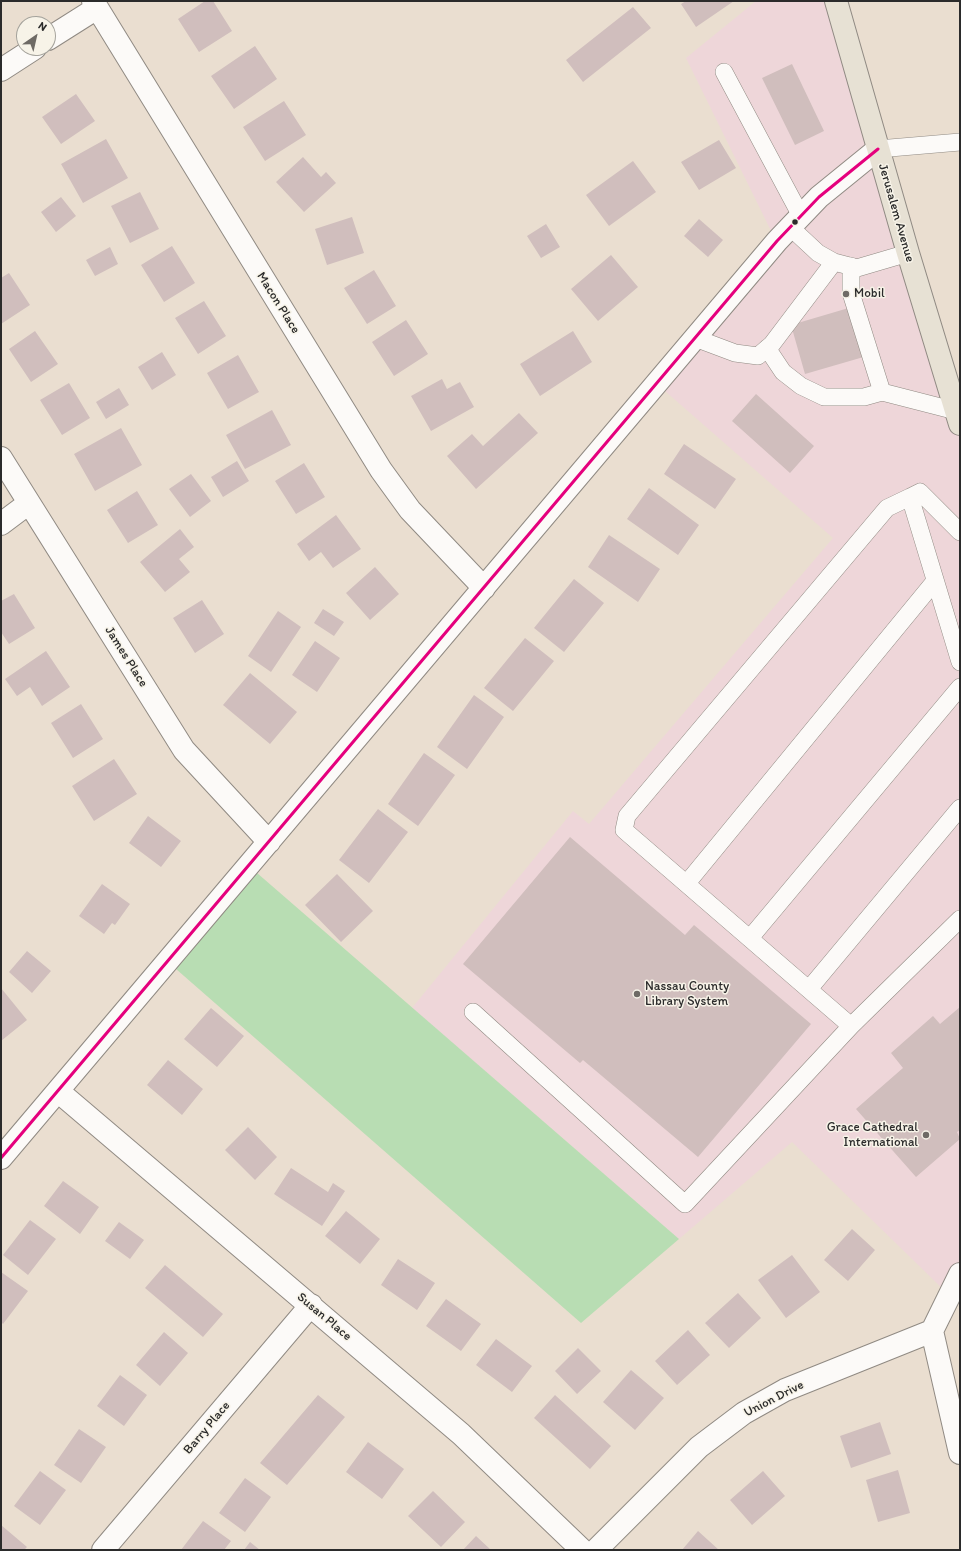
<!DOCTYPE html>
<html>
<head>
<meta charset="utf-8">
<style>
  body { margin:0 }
  #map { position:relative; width:961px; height:1551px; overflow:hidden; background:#eaded0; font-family:Itim,sans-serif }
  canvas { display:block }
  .frame { position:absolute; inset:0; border:2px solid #2b2b2b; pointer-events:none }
  .north { position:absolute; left:16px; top:16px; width:40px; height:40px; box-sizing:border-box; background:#f7f3e8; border:1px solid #a5a39c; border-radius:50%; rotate:34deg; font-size:11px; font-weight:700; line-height:16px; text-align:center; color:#2b2b2b }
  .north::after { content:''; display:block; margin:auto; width:14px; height:18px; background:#6e6a65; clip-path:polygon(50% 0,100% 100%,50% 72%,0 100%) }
</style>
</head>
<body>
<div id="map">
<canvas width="961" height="1551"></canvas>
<div class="frame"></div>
<div class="north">N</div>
</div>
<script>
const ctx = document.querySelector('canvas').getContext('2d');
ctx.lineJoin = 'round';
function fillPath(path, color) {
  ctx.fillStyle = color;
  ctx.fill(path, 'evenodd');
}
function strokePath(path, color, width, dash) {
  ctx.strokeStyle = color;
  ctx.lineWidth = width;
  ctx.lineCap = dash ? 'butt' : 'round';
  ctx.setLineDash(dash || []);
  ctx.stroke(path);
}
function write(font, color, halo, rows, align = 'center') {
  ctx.font = font + ' Itim,sans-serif';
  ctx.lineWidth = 3;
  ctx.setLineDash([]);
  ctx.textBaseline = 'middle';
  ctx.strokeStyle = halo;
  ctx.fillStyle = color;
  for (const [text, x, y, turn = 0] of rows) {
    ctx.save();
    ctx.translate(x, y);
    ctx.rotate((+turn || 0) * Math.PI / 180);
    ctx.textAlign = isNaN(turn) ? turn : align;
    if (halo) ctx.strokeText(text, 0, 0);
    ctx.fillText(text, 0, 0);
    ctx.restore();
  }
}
fillPath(new Path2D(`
  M756 1H836L960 424V1274L950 1296 792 1142 679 1239 412 1008 573 811 589 824 833 538 657 384 776 241 686 58Z`), '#eed6d9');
fillPath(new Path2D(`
  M249 866 679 1239 581 1323 168 962Z`), '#b8ddb3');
fillPath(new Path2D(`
  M205 1H213L232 31 199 52 178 19Z
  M686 1H734L696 27 681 4Z
  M633 7 651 28 583 82 566 60Z
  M255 46 277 79 234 109 211 76Z
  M792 64 824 131 795 145 762 78Z
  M76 94 95 121 61 144 42 117Z
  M284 101 306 135 265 161 243 127Z
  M106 139 128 178 83 203 61 164Z
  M719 140 736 168 699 190 681 162Z
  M303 157 321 177 326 172 336 183 304 212 276 182Z
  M633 161 656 192 609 226 586 195Z
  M140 192 159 229 130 243 111 206Z
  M61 197 76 216 56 232 41 212Z
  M352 217 364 253 327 265 315 229Z
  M699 219 723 240 708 257 684 236Z
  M546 224 560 247 541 258 527 236Z
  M172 246 195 283 164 302 141 265Z
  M110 247 118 264 95 276 86 260Z
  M611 255 638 287 598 321 571 289Z
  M374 270 396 306 367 324 344 288Z
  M9 273 30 305 1 324V278Z
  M204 301 226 336 198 354 175 318Z
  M852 307 867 356 805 374 791 325Z
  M406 320 428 354 394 376 372 342Z
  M35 331 58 364 31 382 9 349Z
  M573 331 592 362 540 396 520 364Z
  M162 352 176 375 152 390 138 367Z
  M238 355 259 392 228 409 207 373Z
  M442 379 447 389 460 382 474 407 431 431 411 396Z
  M69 383 90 418 62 435 40 400Z
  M119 388 129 405 106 419 96 402Z
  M756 394 814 446 790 473 732 421Z
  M272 410 291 445 245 469 226 435Z
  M519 413 538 433 476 489 447 456 472 434 483 446Z
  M121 428 142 465 95 491 74 454Z
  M684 444 736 479 715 509 664 474Z
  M237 461 249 481 223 497 211 477Z
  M304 463 325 497 296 514 275 481Z
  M191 474 211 501 190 517 169 489Z
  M649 488 699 525 678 555 627 519Z
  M137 491 158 525 128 543 107 510Z
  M336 515 361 549 333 568 321 552 309 561 297 544Z
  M180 529 194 547 179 559 190 572 165 592 140 562Z
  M609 535 660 569 638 602 588 567Z
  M375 567 399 594 370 620 346 593Z
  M574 579 604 603 564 652 534 628Z
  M14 594 35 628 9 644 1 632V601Z
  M202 600 224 634 195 653 173 618Z
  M323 609 344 622 334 636 314 623Z
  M278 611 301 627 271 672 248 656Z
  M525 638 554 661 513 711 484 688Z
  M315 641 340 658 317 692 292 675Z
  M46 651 70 687 42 706 30 687 17 696 5 679Z
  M250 673 297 712 270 744 223 705Z
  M474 695 504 717 467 769 437 747Z
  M81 704 103 739 73 758 51 723Z
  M424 753 455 775 418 826 388 804Z
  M114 759 137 794 94 821 72 786Z
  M378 809 408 832 369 883 339 860Z
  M148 816 181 841 161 867 129 843Z
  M570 837 685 935 694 925 811 1024 698 1157 583 1060 580 1063 463 964Z
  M337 874 373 911 341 942 305 905Z
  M102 884 130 904 115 925 112 923 104 934 79 916Z
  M27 951 51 971 32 993 9 972Z
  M1 988 27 1020 1 1041Z
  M960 1007V1130L957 1132 960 1139 916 1177 856 1109 903 1068 891 1053 933 1016 940 1024Z
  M211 1008 244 1036 217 1067 184 1039Z
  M168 1060 203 1089 182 1115 147 1085Z
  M248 1127 277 1157 255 1180 225 1150Z
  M291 1168 328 1192 333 1183 345 1191 322 1226 274 1194Z
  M63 1181 99 1207 80 1234 44 1206Z
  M346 1211 380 1239 360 1264 325 1236Z
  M30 1220 56 1239 28 1275 3 1255Z
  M119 1222 144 1240 130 1259 105 1241Z
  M852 1229 875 1250 848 1281 824 1260Z
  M792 1255 820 1292 786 1318 758 1280Z
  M398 1259 435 1283 417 1310 381 1285Z
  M165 1265 223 1314 203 1337 145 1288Z
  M1 1272 28 1291 3 1324 1 1322Z
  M738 1293 761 1318 729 1348 705 1323Z
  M446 1299 481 1324 461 1351 426 1326Z
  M688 1330 710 1355 677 1385 655 1361Z
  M164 1332 188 1353 160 1386 136 1365Z
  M496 1339 532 1366 512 1392 476 1365Z
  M578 1348 601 1371 577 1394 555 1371Z
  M631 1370 664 1398 635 1430 603 1402Z
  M120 1375 147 1395 124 1426 97 1406Z
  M318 1395 345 1417 287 1485 260 1463Z
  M555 1395 611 1446 590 1469 534 1418Z
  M880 1422 891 1454 851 1468 840 1436Z
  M79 1429 106 1447 81 1483 54 1465Z
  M368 1442 404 1469 382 1499 346 1472Z
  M898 1470 910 1513 878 1522 866 1480Z
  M40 1471 66 1490 40 1525 14 1506Z
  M763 1471 785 1496 752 1525 730 1500Z
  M245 1478 271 1497 245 1532 219 1513Z
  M433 1491 465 1522 441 1547 408 1516Z
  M203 1521 231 1541 224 1550H181Z
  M1 1525 27 1547 24 1550H1Z
  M698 1531 719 1550H682Z
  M476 1536 491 1550H463Z
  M250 1542 260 1550H244Z`), '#d0bebd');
const lane = new Path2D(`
  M724 72 801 216
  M878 149 960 142
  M790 227 818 253 834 262 857 268 908 253
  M851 266V293L882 392
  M695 338 735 353 758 356 772 344 834 262
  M767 348 783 372 801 386 824 397H864L882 392 956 411
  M910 497 920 492 960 532
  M687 883 935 581
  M750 938 960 687
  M809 989 960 808
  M473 1012 685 1204 851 1026 960 919
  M851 1026 624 830 627 816 887 508 910 497 960 662`);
const street = new Path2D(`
  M93 1 381 470 410 510 484 588
  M48 39 97 8
  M1 70 35 48
  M1 458 184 750 269 842
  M1 524 29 503
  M59 1092 461 1434 582 1550
  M1 1158 777 241 819 197 878 149
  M932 1331 960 1453
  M103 1550 311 1305
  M596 1550 699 1447 744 1413 785 1390 932 1331 960 1274`);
const primary = new Path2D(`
  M836 1 908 253 960 424`);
strokePath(lane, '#908a83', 18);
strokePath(street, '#908a83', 24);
strokePath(primary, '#908a83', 24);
strokePath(lane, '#fcfaf8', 17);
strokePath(street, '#fcfaf8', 22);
strokePath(primary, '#e7e1d4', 22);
strokePath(new Path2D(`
  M1 1158 777 241 819 197 878 149`), '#e5007d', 3);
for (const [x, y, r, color] of [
  [795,222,3.5,"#2b2b2b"],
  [846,294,4,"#6e6a65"],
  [637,994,4,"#6e6a65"],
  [926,1135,4,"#6e6a65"]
]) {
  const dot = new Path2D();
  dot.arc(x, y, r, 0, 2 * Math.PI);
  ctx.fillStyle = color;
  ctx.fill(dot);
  strokePath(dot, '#f7f3e8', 1.5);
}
write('13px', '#2b2b2b', '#f7f3e8', [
  ["Jerusalem Avenue",896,213,74],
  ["Macon Place",278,303,58],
  ["James Place",126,657,58],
  ["Susan Place",324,1317,40],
  ["Union Drive",774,1399,-27],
  ["Barry Place",207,1428,-50]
]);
write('13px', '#2b2b2b', '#f7f3e8', [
  ["Mobil",854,294],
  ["Nassau County",645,987],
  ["Library System",645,1002],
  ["Grace Cathedral",918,1128,"right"],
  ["International",918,1143,"right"]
], 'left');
</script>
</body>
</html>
